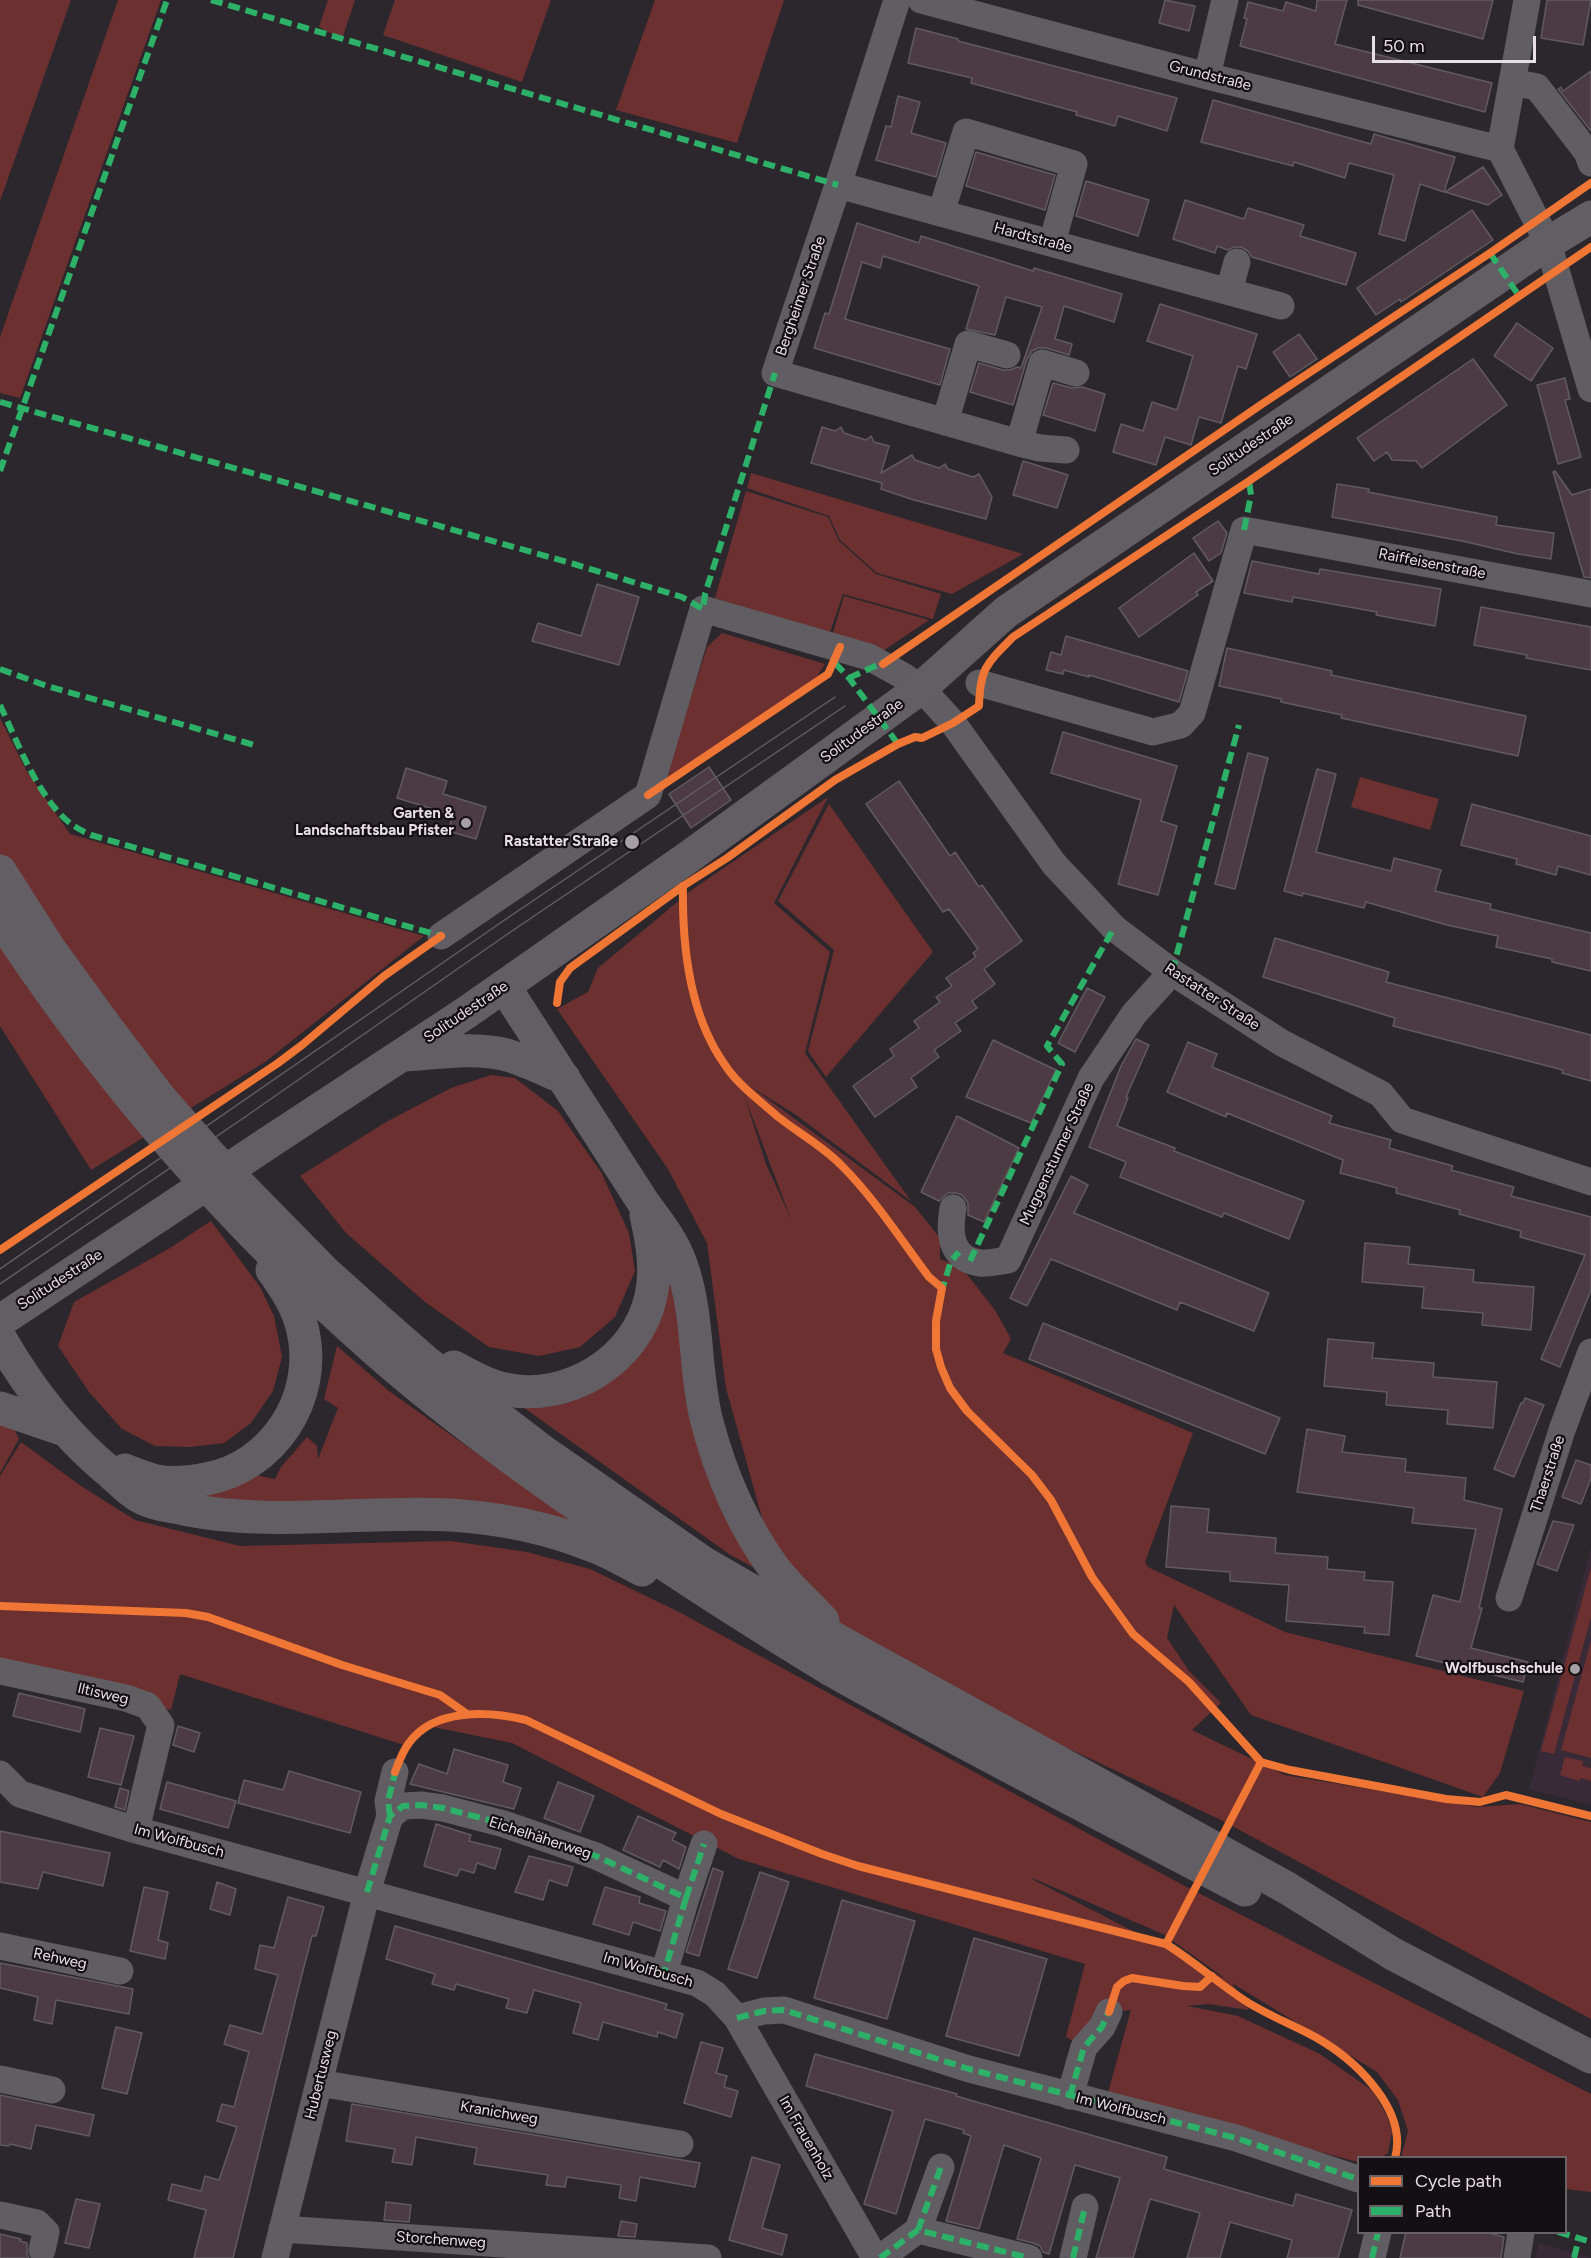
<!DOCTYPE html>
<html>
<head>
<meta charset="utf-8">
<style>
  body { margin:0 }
  #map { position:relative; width:1591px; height:2258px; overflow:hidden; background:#2c272c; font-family:Figtree,sans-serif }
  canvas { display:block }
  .legend { position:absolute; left:1357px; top:2156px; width:210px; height:78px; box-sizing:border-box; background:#140f13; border:2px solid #686267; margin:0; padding:8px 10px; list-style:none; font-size:18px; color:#e7dfe6 }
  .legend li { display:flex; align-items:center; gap:12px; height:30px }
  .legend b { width:30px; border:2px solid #686267 }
  .scale { position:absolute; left:1372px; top:36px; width:164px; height:27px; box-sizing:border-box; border:3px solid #e7dfe6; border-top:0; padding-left:8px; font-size:18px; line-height:21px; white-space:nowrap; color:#e7dfe6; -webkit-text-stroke:4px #140f13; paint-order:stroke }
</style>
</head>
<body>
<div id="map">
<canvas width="1591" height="2258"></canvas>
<ul class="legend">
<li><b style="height:8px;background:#f07635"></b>Cycle path</li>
<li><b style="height:8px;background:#2db169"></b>Path</li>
</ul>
<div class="scale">50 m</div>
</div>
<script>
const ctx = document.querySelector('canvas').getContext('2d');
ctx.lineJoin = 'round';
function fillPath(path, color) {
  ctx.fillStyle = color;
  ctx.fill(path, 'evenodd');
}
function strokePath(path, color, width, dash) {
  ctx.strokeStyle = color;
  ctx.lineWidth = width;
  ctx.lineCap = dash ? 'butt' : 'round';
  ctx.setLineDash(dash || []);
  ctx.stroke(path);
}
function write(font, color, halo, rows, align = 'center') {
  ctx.font = font + ' Figtree,sans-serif';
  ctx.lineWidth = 4.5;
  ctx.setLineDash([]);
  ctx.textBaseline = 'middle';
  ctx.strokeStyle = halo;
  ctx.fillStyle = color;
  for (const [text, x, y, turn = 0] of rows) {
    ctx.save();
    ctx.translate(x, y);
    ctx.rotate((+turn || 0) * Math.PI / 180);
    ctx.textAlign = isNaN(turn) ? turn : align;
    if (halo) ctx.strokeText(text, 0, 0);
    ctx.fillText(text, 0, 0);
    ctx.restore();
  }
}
fillPath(new Path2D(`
  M1591 1548V1805L1529 1789Z
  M1539 2243 1591 2258H1535Z`), '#392a38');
fillPath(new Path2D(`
  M0 0H71L0 201Z
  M118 0H161L20 398 0 393V337Z
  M328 0H355L342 39 319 27Z
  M395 0H551L522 82 383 35Z
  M655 0H784L737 143 616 110Z
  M751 473 1023 554 952 594 877 573 840 540 829 516 747 488Z
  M746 491 828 517 839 541 876 574 941 594 933 619 843 594 829 635 715 598Z
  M844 596 929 620 883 651 832 636Z
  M722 633 825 664 816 678 664 780 707 647Z
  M0 718 26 770 70 834 424 936 265 1062 91 1170 0 1026Z
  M1360 777 1439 799 1430 830 1351 807Z
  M828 797 774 903 830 952 805 1053 911 1201 796 1115 750 1086 915 1207 940 1238V1259L961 1267 995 1310 1011 1339 1003 1353 1193 1433 1145 1562 1148 1567 1285 1632 1524 1691 1500 1773 1483 1797 1251 1715 1174 1605 1167 1638 1189 1671 1221 1703 1192 1730 1285 1775 1477 1807 1520 1804 1591 1822V2019L1221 1820 839 1641 777 1572 726 1388 707 1243 668 1169 557 1009 588 992 598 968 693 889ZM744 1095 791 1219 766 1164Z
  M829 804 933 952 826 1077 808 1051 834 950 778 901Z
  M491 1075 515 1078 558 1111 601 1172 629 1233 635 1271 615 1317 580 1347 539 1356 489 1347 425 1302 346 1233 300 1176 386 1122 451 1088Z
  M211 1221 260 1287 274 1316 282 1357 273 1391 251 1423 224 1443 190 1447 155 1446 122 1429 89 1392 58 1346 74 1302 170 1248Z
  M669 1267 767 1575 729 1554 513 1400 580 1396Z
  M337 1346 389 1391 572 1521 525 1509 281 1506 187 1497 255 1475 275 1479 281 1467 307 1437 317 1446 318 1459 338 1408 324 1399Z
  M0 1416 10 1420 19 1439 0 1473Z
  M21 1442 81 1486 135 1520 240 1546 451 1541 527 1552 590 1569 677 1611 1181 1884 1591 2094V2192L1566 2189V2158L1401 2157 1408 2131 1398 2100 1377 2072 1232 1983 1249 2010 1208 2004 1187 2006 1238 2016 1320 2054 1373 2091 1387 2116 1392 2131 1388 2153 1382 2157 1358 2158V2162L1107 2096 1131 2010 1109 2012 1084 2047 1066 2037 1085 1964 739 1859 512 1743 433 1727 404 1745 180 1674 171 1710 0 1673V1476ZM1032 1878 1163 1934 1226 1979 1032 1879Z
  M1591 1567V1617L1554 1754 1541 1751Z
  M1591 1641V1758L1561 1750Z
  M1565 1757 1583 1761 1582 1766 1591 1768V1781L1580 1778 1579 1781 1560 1775Z`), '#6c3030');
const building = new Path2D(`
  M1165 0 1195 6 1189 31 1159 23Z
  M1317 0H1347L1335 44 1492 83 1485 112 1240 46 1247 19 1244 18 1248 2 1283 11 1286 2 1316 11Z
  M1358 0H1493L1483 39 1358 5Z
  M1547 0H1591L1583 45 1541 38Z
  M916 28 958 39V41L1177 98 1167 131 1118 116 1115 126 1076 115 1077 112 971 83 972 78 908 63Z
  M1591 71V131L1558 89 1561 87 1563 91Z
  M898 96 920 102 911 133 946 143 936 177 876 160 886 126 891 127Z
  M1213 100 1371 144 1374 134 1455 157 1444 192 1420 184 1405 241 1379 234 1394 175 1349 163 1345 178 1294 162 1293 166 1201 142Z
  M976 152 1055 175 1045 210 966 186Z
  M1483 167 1502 195 1488 205 1445 192Z
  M1086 181 1149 200 1138 236 1076 216Z
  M1185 200 1244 219 1248 208 1304 225 1300 236 1356 253 1346 285 1252 257 1248 251 1241 247H1234L1228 250 1217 246 1215 253 1173 239Z
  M1472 210 1493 240 1401 302 1400 299 1376 315 1357 288Z
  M857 223 919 243 921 236 1033 271 1034 268 1122 294 1114 322 1064 306 1055 339 1072 344 1069 355 1046 348H1038L1032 351 1027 359 1013 405 970 392 979 363 1003 370H1010L1017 367 1021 368 1042 307 1006 297 995 335 966 329 979 286 883 256 880 268 862 262 845 319 950 349 940 385 814 348 825 313 829 314Z
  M1160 304 1257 334 1246 369 1238 366 1221 423 1199 417 1191 445 1165 437 1156 465 1113 452 1121 424 1143 431 1152 402 1177 410 1193 356 1147 341Z
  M1517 323 1553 348 1531 381 1494 356Z
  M1299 334 1317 359 1290 377 1273 352Z
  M1473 359 1507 405 1422 468 1416 461 1392 460 1387 452 1374 461 1357 438Z
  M1565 378 1570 399 1565 400 1581 457 1558 464 1537 385Z
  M1053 383 1072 388 1082 387 1105 394 1095 431 1043 415Z
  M822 427 835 431 841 427 844 433 866 440 871 436 874 442 889 446 881 473 912 455 915 460 939 468 945 464 948 469 973 477 979 474 992 497 986 519 914 500 881 489 882 483 811 463Z
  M1023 461 1068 475 1057 508 1013 495Z
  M1555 471 1572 495 1591 489V578L1584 577 1553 472Z
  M1337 484 1369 489 1368 492 1497 517 1496 525 1554 533 1551 559 1518 554 1462 541 1332 517Z
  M1218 521 1227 533 1221 553 1209 561 1193 538Z
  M1194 553 1213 581 1196 592 1198 595 1139 637 1119 608Z
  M1252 561 1319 574 1320 569 1441 589 1435 626 1376 615 1377 612 1293 597 1292 602 1244 593Z
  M597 584 639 597 619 665 532 641 538 623 581 636Z
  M1481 607 1591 627V670L1526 658 1527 655 1474 645Z
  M1066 636 1188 671 1179 702 1089 675V677L1064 670 1063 674 1046 670 1051 652 1061 655Z
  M1227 648 1332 671 1331 675 1526 716 1518 756 1341 718 1342 715 1281 702V699L1219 686Z
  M1063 732 1177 766 1161 821 1177 826 1158 895 1118 884 1141 800 1051 773Z
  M1248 753 1268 758 1235 889 1215 884Z
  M709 767 731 800 691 828 669 794Z
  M406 768 447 781 443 794 486 807 476 839 448 831 453 815 397 798Z
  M1317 769 1336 774 1316 852 1391 871 1394 858 1441 870 1435 891 1491 904 1490 909 1591 933V971L1552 962V959L1496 947 1498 936 1447 925 1366 902 1364 908 1303 893 1302 896 1284 891Z
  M899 781 950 856 955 852 979 887 982 885 1022 941 984 969 995 984 972 1001 977 1008 955 1023 961 1031 934 1050 939 1057 911 1078 917 1087 875 1117 853 1086 894 1056 890 1049 919 1028 914 1021 940 1002 936 997 952 986 946 978 976 957 973 953 978 949 949 909 943 912 866 804Z
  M1472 804 1591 836V875L1558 866 1556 875 1516 864 1517 859 1461 845Z
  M1275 938 1389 972 1386 982 1591 1035V1081L1562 1073 1563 1070 1393 1026 1395 1018 1263 977Z
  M1087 988 1105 997 1075 1052 1058 1043Z
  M1136 1039 1149 1045 1126 1097 1128 1098 1117 1126 1175 1148 1174 1151 1304 1201 1289 1239 1224 1213 1222 1217 1120 1177 1126 1162 1089 1147 1121 1066Z
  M993 1040 1056 1070 1031 1123 966 1097Z
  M1188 1042 1217 1054 1212 1067 1332 1116 1329 1123 1391 1140 1389 1148 1453 1166 1451 1170 1514 1187 1511 1196 1591 1217V1290L1560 1367 1541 1359 1585 1255 1520 1237 1521 1231 1459 1214 1460 1210 1396 1193 1397 1188 1340 1173 1343 1160 1227 1113 1226 1117 1167 1092Z
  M957 1116 1019 1148 984 1222 968 1215V1203L962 1195 956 1193H948L939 1201 921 1192Z
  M1071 1176 1088 1185 1074 1213 1269 1293 1254 1331 1180 1302 1177 1310 1051 1259 1027 1306 1010 1298Z
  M1365 1243 1410 1247 1408 1264 1474 1270 1473 1282 1534 1287 1531 1330 1482 1325 1483 1313 1422 1308 1424 1287 1362 1282Z
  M1043 1323 1280 1418 1265 1454 1029 1359Z
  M1328 1339 1374 1343 1372 1358 1434 1363 1433 1377 1497 1382 1493 1428 1447 1424 1448 1410 1386 1405 1387 1392 1324 1386Z
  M1525 1398 1544 1405 1514 1477 1494 1469 1521 1403H1523Z
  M1307 1429 1345 1436 1342 1452 1406 1459 1405 1472 1466 1478 1464 1500 1502 1509 1479 1608H1482L1471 1648 1528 1662 1523 1682 1416 1656 1433 1595 1460 1602 1476 1529 1412 1523 1414 1508 1297 1492Z
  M1576 1460 1591 1465V1478L1581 1504 1562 1497Z
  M1171 1506 1209 1509 1207 1532 1276 1538 1275 1553 1328 1557 1327 1569 1365 1572 1364 1580 1393 1582 1389 1635 1364 1633 1365 1627 1286 1621 1289 1585 1230 1581V1572L1166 1567Z
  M1553 1521 1574 1525 1557 1571 1537 1564Z
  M19 1693 85 1709 80 1732 13 1716Z
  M178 1726 200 1733 194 1752 173 1745Z
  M100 1728 134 1736 121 1785 88 1777Z
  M454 1749 508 1765 503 1782 521 1788 514 1809 410 1784 419 1764 447 1774Z
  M289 1771 361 1792 350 1833 238 1803 244 1780 283 1790Z
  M167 1782 236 1801 228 1828 160 1809Z
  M558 1782 594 1796 580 1832 544 1818Z
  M120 1788 129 1791 125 1810 115 1807Z
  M638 1816 676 1833 672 1840 686 1847 679 1869 663 1860 660 1867 623 1850Z
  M436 1824 471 1835 469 1841 501 1849 495 1869 477 1863 474 1873 460 1869 457 1876 424 1866Z
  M0 1831 110 1853 103 1886 43 1872 38 1889 0 1882Z
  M529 1856 573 1867 567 1886 549 1880 543 1900 515 1892Z
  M713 1868 723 1872 699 1956 686 1952Z
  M760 1872 789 1882 757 1978 728 1969Z
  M217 1882 236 1889 230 1915 210 1909Z
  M144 1887 168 1892 158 1940 168 1943 165 1959 130 1951Z
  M605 1887 640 1897 639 1903 666 1911 660 1931 633 1922 629 1935 593 1924Z
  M288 1897 324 1907 316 1936H312L299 1986 233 2258H194L206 2210 168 2200 172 2184 201 2191 205 2176 219 2180 237 2127 217 2121 222 2104 234 2107 249 2052 224 2044 230 2025 262 2034 278 1975 255 1969 260 1945 274 1948Z
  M842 1900 915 1921 887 2019 814 1998Z
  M395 1926 667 2004 665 2009 683 2014 676 2038 658 2032 657 2037 603 2022 598 2040 573 2033 581 2003 534 1990 527 2013 506 2008 509 1999 456 1984 454 1990 432 1984 435 1974 386 1959Z
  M974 1938 1047 1959 1019 2056 946 2036Z
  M0 1963 133 1989 129 2014 56 2000 52 2024 34 2020 38 1997 0 1988Z
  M116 2027 142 2033 127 2094 102 2088Z
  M701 2042 723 2048 716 2073 727 2076 724 2087 738 2091 731 2117 684 2103Z
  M815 2054 957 2094 956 2096 1167 2157 1164 2169 1293 2206 1296 2194 1352 2210 1338 2258H1287L1292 2240 1230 2222 1220 2258H1187L1200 2213 1150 2199 1133 2258H1096L1120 2178 1075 2165 1049 2254 1043 2252 1040 2246 1033 2243 1017 2239 1041 2158 1004 2145 979 2229 946 2221 971 2136 963 2133 964 2130 925 2119 896 2214 864 2204 893 2111 806 2086Z
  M0 2095 94 2115 89 2136 36 2125 31 2149 10 2144 9 2146 0 2145Z
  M352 2104 700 2163 695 2187 640 2177 636 2201 619 2198 621 2185 567 2177 565 2187 546 2185 548 2175 474 2164 477 2148 416 2137 412 2165 392 2162 395 2149 346 2141Z
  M752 2157 780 2165 762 2228 787 2235 782 2255 729 2240Z
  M76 2199 100 2204 89 2248 65 2243Z
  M386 2202 411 2205 409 2222 384 2220Z
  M621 2221 637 2224 635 2237 618 2236Z
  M1406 2232H1485L1504 2237 1501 2258H1400Z
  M0 2234 21 2239 20 2241 27 2243V2254L29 2258H0Z`);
fillPath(building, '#4d3b44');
strokePath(building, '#615b5f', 1.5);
strokePath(new Path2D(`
  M897 0 838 185 775 373 1019 443 1040 448 1066 450
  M921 0 1207 76 1500 149
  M1527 0 1500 149 1548 243 1591 389
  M1207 76 1225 0
  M1512 82 1537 87 1587 152 1591 163
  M838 185 1281 306
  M941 213 966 132 1074 164 1052 243
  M1229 291 1237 262
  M945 422 968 344 1007 355
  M1019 443 1042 363 1076 373
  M979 683 1153 732 1181 725 1192 713 1244 530 1591 594
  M441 936 648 795 703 609 869 657 905 677 921 688 953 723 1054 864 1114 928 1172 972 1282 1043 1381 1094 1402 1120 1591 1182
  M953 1208C949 1231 949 1259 980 1263 988 1264 999 1261 1008 1260L1091 1078 1134 1014 1172 972
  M1509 1598 1562 1430 1591 1352
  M0 1671 126 1698 148 1706 161 1725 136 1830
  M0 1774 20 1794 136 1830 697 1983 715 1994 737 2018 875 2258
  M390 1816 388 1801 395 1772
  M686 1898 704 1844
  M0 1946 120 1971
  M737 2018 764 2011 784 2010 969 2069 1236 2138 1358 2179
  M0 2079 52 2090
  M319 2083 680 2144
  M1070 2096 1084 2047 1102 2027 1109 2012
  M0 2215 37 2223 46 2232 42 2250
  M282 2229 708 2258
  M918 2230 941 2167
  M275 2258 367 1892 390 1816 403 1806 421 1805 443 1808 504 1824 596 1856 686 1898 664 1973
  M880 2258 918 2230 1029 2258
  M1073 2258 1085 2207
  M1372 2258 1378 2232
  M1517 2258 1521 2232`), '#605e62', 27);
strokePath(new Path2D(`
  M0 871 51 951 107 1028 160 1098 210 1155 325 1272 376 1318 425 1361 544 1452 704 1563 839 1641 1287 1888 1393 1954 1591 2057
  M0 918C105 1078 229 1222 373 1348 445 1412 524 1469 603 1523 679 1575 755 1624 833 1671 868 1691 904 1710 939 1729 1041 1784 1143 1837 1245 1890
  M504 986 643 1202C657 1221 673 1241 681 1264 699 1313 694 1368 706 1418 720 1473 742 1525 776 1571 790 1589 808 1604 823 1621
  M406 1055C438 1053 471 1047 503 1054 524 1059 544 1070 564 1078
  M268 1143 467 1012 690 856 921 688 1006 612 1548 243 1591 217
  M0 1321 160 1215
  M0 1338C30 1390 65 1436 112 1474 120 1481 130 1492 140 1497 152 1504 170 1506 184 1509 272 1527 362 1510 451 1515 498 1518 549 1528 593 1546 610 1552 626 1562 642 1570
  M454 1367C470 1375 485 1385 504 1389 567 1403 637 1361 651 1296 657 1269 652 1242 646 1215
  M0 1408 62 1429
  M125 1470C135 1474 146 1478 156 1481 171 1484 191 1482 206 1479 273 1467 318 1398 303 1331 298 1308 286 1289 272 1270`), '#625e63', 33);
strokePath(new Path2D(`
  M0 1269 506 919 835 697
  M0 1284 245 1117 509 933 845 706`), '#625e62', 1.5);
strokePath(new Path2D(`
  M160 1215 268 1143`), '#625e63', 33);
strokePath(new Path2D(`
  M211 0 838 185
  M1490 253 1519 296
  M0 402 574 564 682 597 703 609 705 594 775 373
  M0 471 167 0
  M1244 530 1251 495 1249 481
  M835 663 849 678 898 744
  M0 669 47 686 258 746
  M849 678 886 661
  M0 705C18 743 38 798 71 824 77 828 84 832 91 835L441 936
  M1172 972 1239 725
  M970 1261 1062 1064 1047 1046 1114 928
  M941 1293 951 1261 959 1252
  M390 1816 388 1801 396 1769
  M367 1892 390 1816 403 1806 421 1805 443 1808 504 1824 596 1856 686 1898 664 1973
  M686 1898 704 1844
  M737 2018 764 2011 784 2010 969 2069 1236 2138 1358 2179
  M1070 2096 1084 2047 1102 2027 1110 2008
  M918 2230 941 2167
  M1558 2232 1591 2242
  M880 2258 918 2230 1029 2258
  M1073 2258 1085 2207
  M1372 2258 1378 2232
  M1574 2258 1579 2238`), '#2db169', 6, [12, 6]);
strokePath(new Path2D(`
  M883 664 1262 404 1490 253 1591 183
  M648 795 828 674 840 647
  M683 886C682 947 689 1015 725 1065 738 1085 759 1100 777 1116 798 1133 823 1146 842 1166 875 1199 901 1240 929 1277L942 1288 936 1321V1349L941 1367 950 1388 967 1411 1032 1475 1051 1500 1092 1577 1133 1634 1189 1682 1261 1762 1290 1770 1446 1799 1480 1802 1506 1795 1591 1816
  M557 1003 560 982 570 968 683 886 727 858 835 780 898 744 915 737 922 738 953 723 979 706C980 668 987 663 1013 637L1249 481 1591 247
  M0 1250 278 1063 302 1045 384 976 441 936
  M0 1606 186 1613 208 1617 342 1665 440 1695 467 1714
  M1261 1762 1166 1944C1193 1961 1217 1982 1244 2000 1268 2016 1297 2026 1322 2041 1358 2063 1408 2111 1395 2158
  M395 1772C399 1762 402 1752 409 1743 434 1708 489 1711 526 1720L721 1814 822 1854 858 1866 1166 1944
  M1109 2012 1117 1987 1124 1981 1132 1978 1183 1986 1200 1987 1212 1976`), '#f07635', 8);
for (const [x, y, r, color] of [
  [466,823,6,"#a69fa5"],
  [632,842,8,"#a69fa5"],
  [1575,1669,6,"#a69fa5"]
]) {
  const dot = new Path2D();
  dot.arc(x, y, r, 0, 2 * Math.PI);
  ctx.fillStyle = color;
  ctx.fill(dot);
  strokePath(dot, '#140f13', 2);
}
write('15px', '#e7dfe6', '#140f13', [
  ["Grundstraße",1210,76,14],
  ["Hardtstraße",1033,238,15],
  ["Bergheimer Straße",801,296,-71],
  ["Solitudestraße",1251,445,-34],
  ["Raiffeisenstraße",1432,564,11],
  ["Solitudestraße",862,731,-36],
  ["Rastatter Straße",1212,997,33],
  ["Solitudestraße",466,1012,-34],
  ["Muggensturmer Straße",1057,1154,-65],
  ["Solitudestraße",60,1280,-33],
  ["Thaerstraße",1548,1474,-72],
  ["Iltisweg",103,1694,13],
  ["Eichelhäherweg",540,1838,18],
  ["Im Wolfbusch",179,1841,15],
  ["Rehweg",60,1959,12],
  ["Im Wolfbusch",648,1970,16],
  ["Hubertusweg",321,2075,-76],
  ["Im Wolfbusch",1121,2109,14],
  ["Kranichweg",499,2113,10],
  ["Im Frauenholz",806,2138,60],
  ["Storchenweg",441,2240,4]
]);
write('bold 15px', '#e7dfe6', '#140f13', [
  ["Garten &",454,814],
  ["Landschaftsbau Pfister",454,831],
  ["Rastatter Straße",618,842],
  ["Wolfbuschschule",1563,1669]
], 'right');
</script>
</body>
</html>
